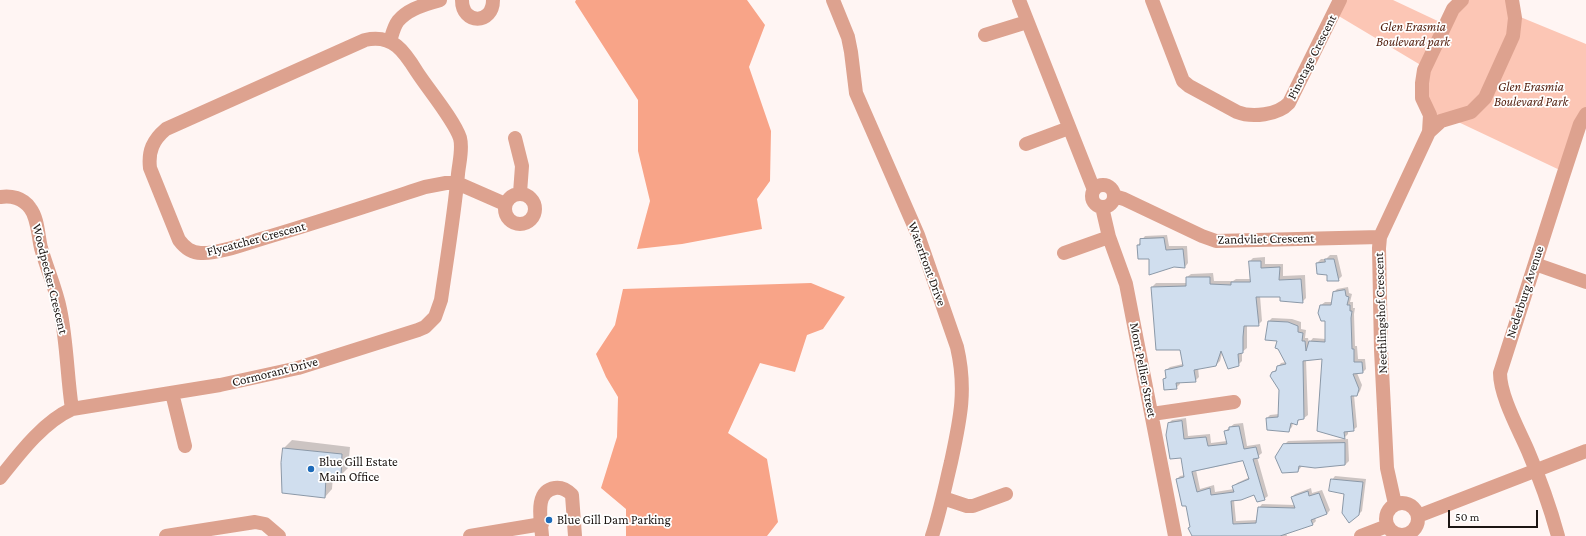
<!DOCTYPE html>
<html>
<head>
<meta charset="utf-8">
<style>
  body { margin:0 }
  #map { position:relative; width:1586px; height:536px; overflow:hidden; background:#fff5f3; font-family:"Crimson Pro",serif }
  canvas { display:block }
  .scale { position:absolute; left:1448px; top:510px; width:90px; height:18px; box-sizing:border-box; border:2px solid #1c1512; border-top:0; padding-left:5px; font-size:12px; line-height:14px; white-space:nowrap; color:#1c1512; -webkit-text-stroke:3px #fff; paint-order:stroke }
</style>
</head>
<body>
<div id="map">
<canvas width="1586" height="536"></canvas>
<div class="scale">50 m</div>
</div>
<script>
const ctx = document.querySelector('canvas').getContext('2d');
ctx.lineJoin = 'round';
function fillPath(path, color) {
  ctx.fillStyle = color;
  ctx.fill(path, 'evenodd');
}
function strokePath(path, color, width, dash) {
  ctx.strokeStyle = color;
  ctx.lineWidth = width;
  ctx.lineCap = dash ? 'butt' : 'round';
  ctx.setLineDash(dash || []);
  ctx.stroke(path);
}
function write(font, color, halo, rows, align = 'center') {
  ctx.font = font + ' "Crimson Pro",serif';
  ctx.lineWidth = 3.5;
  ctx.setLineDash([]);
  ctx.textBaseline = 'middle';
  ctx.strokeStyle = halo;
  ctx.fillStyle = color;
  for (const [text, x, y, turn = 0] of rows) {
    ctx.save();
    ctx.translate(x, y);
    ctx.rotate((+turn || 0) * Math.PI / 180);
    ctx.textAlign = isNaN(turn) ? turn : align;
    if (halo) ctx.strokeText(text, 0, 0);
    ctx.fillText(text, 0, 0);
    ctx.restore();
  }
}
fillPath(new Path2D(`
  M1339 0H1393L1444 24 1463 0H1508L1513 14 1586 44V113L1564 172 1454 120 1427 137 1424 67 1332 12Z`), '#fcc6b5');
fillPath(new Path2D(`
  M576 0H747L765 25 749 67 771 131 770 181 757 199 762 229 682 244 637 249 650 201 638 151V100L575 2Z
  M811 283 845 297 823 329 807 335 795 372 760 363 728 433 767 459 778 522 767 536H626V509L601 488 617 437 618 397 606 377 596 354 615 325 623 289Z`), '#f8a488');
fillPath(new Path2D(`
  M1167 235 1169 246H1187L1188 263 1185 267 1150 258 1138 245 1145 236Z
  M1330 255H1337L1342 276 1338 280 1328 274 1317 263 1321 259H1326Z
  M1265 257V264H1283V276L1305 275 1306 298 1302 302 1281 296H1260L1262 321 1258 325H1247V348L1242 352V361L1238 365 1222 353 1220 361 1216 365 1198 368 1199 377 1195 381 1180 382V384L1176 388 1164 379 1167 376 1166 370 1170 367 1183 364 1181 348 1152 287 1156 283H1187V277L1191 274 1213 273 1214 281H1233L1236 279H1251L1250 261 1253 258Z
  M1348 287 1349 293 1352 294 1350 302H1353V308H1355L1354 314 1355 346H1357L1358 359H1365L1366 369 1363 372 1357 373 1362 385 1360 391 1357 395H1354L1357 427 1353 430 1348 431V434L1344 438 1323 358 1306 360 1308 415 1304 418H1300L1296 424 1293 423 1292 427 1288 431 1267 418 1270 415 1279 414 1280 390 1273 373 1281 363 1286 362 1279 340 1268 322 1272 318 1292 319 1301 322V329L1306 330 1305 338H1308L1309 343 1313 338 1326 339V320L1321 305 1325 302H1333L1334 292 1337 289Z
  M1186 418 1188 436 1210 434 1211 443 1227 441 1225 431 1234 424 1243 423 1247 446 1260 444 1262 453 1257 457 1268 496 1264 499 1255 493 1234 500 1236 521 1257 520 1259 508 1262 504 1295 505 1292 497 1295 494 1311 488 1312 493 1322 490 1330 510 1327 514 1315 518 1316 521 1313 524 1286 533 1287 536H1193L1187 505 1177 479 1180 476 1185 475 1182 456 1169 423 1172 420ZM1244 460 1250 477 1237 483 1234 487V489L1215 492 1214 485 1200 489 1196 470Z
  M1348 439 1349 461 1345 465 1302 466 1298 471 1284 445 1288 441Z
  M292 440 350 447 348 468 340 476 333 475 332 489 325 497 284 448Z
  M1335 476 1366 479 1362 511 1359 514 1345 493 1332 480Z`), '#0003');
const building = new Path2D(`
  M1164 238 1166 250 1183 249 1185 268 1174 267 1149 275V259H1138L1137 245H1140V239Z
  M1325 259H1334L1339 281H1327V275L1317 274 1316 263 1325 262Z
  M1249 261H1261V268L1280 267 1279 280 1301 279 1303 303 1280 301V297H1256L1259 326H1244L1243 337V353L1238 354 1239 366 1228 369 1221 351 1216 366 1194 370 1196 382 1176 383 1177 389 1164 390 1163 379 1166 378 1165 370 1183 366 1180 350H1156L1151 287 1186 286V277H1210V284L1231 285V282H1250Z
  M1345 290 1346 296 1349 297 1347 305H1350V311H1352L1351 318 1352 349H1354V362H1362L1363 373 1353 374 1359 389 1357 396H1351L1354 431 1344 432 1345 439 1317 431 1322 359 1303 361 1304 419 1298 420 1297 425 1291 423 1289 432 1267 430 1266 418 1278 417 1279 390 1270 376 1272 372 1276 371 1277 366 1286 364 1278 349 1275 348 1277 341 1265 340 1268 321 1288 322 1298 326V332L1303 333 1302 341H1305L1306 351 1309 341 1325 342V321H1321L1318 313 1320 305H1331L1333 292Z
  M1182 421 1184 439 1206 437 1208 446 1227 444 1224 431 1229 430V427L1239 426 1244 449 1256 447 1259 458 1253 459 1265 500 1257 502 1254 495 1241 500 1231 501 1233 524 1256 523 1258 507 1295 508 1291 497 1308 491 1309 496 1319 493 1327 514 1311 520 1313 525 1280 536H1192L1188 528 1190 527 1186 506H1182L1176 479 1184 477 1181 458 1170 459 1166 435 1168 423ZM1243 461 1249 479 1232 486 1234 492 1211 495 1210 488 1197 492 1192 472Z
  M1345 443V465L1315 468 1299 466 1298 472 1282 473 1275 457 1283 444Z
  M283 448 342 454 341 477 326 475 325 498 282 493 281 463Z
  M1331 479 1363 482 1359 515 1349 523 1342 513 1344 494 1329 491Z`);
fillPath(building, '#d0deee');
strokePath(building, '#8b98a7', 1);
strokePath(new Path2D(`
  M462 0C462 25 493 25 493 0
  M833 0 848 37 851 52 856 93 918 235 957 347C967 390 960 420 951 462 945 487 940 512 932 536
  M1019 0 1094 190
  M1152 0 1183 81 1189 86 1237 112C1252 118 1278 115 1289 103L1340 0
  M985 35 1027 22
  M390 41C392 35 394 26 398 21 409 8 425 5 440 0
  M1429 132 1430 115 1422 98V83L1424 70 1453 9 1462 0
  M515 138 522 166 520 193
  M1026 144 1069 128
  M1092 196a11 11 0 1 1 22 0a11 11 0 1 1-22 0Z
  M505 209a15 15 0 1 1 30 0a15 15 0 1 1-30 0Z
  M1114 196 1124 199 1202 236 1216 241 1380 237
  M0 197C11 195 23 198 30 208 38 218 38 236 41 248 47 269 56 289 60 309 67 342 67 376 72 409
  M1102 207 1109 237 1126 284 1175 536
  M1064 253 1109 237
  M1535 264 1586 282
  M172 393 185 446
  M1152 414 1234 402
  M0 478C19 454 43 422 72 409L220 385 298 368 418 330 425 327 435 317 441 300C447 258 454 216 458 174 459 163 463 149 460 138 454 120 428 89 417 72 404 51 393 34 365 40L166 129C153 140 148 151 150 168L179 240C185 248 191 253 201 253 218 254 245 244 261 239 316 223 370 205 425 187L446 183H457L505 204
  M943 498 967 506H973L1006 494
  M1386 519a16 16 0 1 1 32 0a16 16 0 1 1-32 0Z
  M1395 504 1387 468 1381 350 1379 248 1380 237 1429 132 1441 121 1471 112 1485 98 1513 36 1515 18 1512 0
  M1418 516 1586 451
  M166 536 255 522 265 524 279 536
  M470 536 542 524
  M542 536C541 520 534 491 555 488 562 487 567 490 572 495L575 536
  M1361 536 1387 526
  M1558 536C1550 507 1540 479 1528 451 1519 430 1500 396 1500 373L1563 176 1580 124 1586 114`), '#dda28f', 14);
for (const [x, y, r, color] of [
  [311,469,4,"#1d6bba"],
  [549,520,4,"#1d6bba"]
]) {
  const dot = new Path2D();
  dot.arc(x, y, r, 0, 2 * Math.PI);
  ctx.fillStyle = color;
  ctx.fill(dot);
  strokePath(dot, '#fff', 1.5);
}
write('italic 13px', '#521e0d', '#fff', [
  ["Glen Erasmia",1413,27],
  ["Boulevard park",1413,42],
  ["Glen Erasmia",1531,87],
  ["Boulevard Park",1531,102]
]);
write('13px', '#1c1512', '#fff', [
  ["Pinotage Crescent",1312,57,-63],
  ["Flycatcher Crescent",256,239,-15],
  ["Zandvliet Crescent",1266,239,-1],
  ["Waterfront Drive",927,264,70],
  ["Woodpecker Crescent",50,279,76],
  ["Nederburg Avenue",1525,292,-72],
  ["Neethlingshof Crescent",1381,313,-92],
  ["Mont Pellier Street",1143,370,79],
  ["Cormorant Drive",275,372,-14]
]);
write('13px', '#1c1512', '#fff', [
  ["Blue Gill Estate",319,462],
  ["Main Office",319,477],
  ["Blue Gill Dam Parking",557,520]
], 'left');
</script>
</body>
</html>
